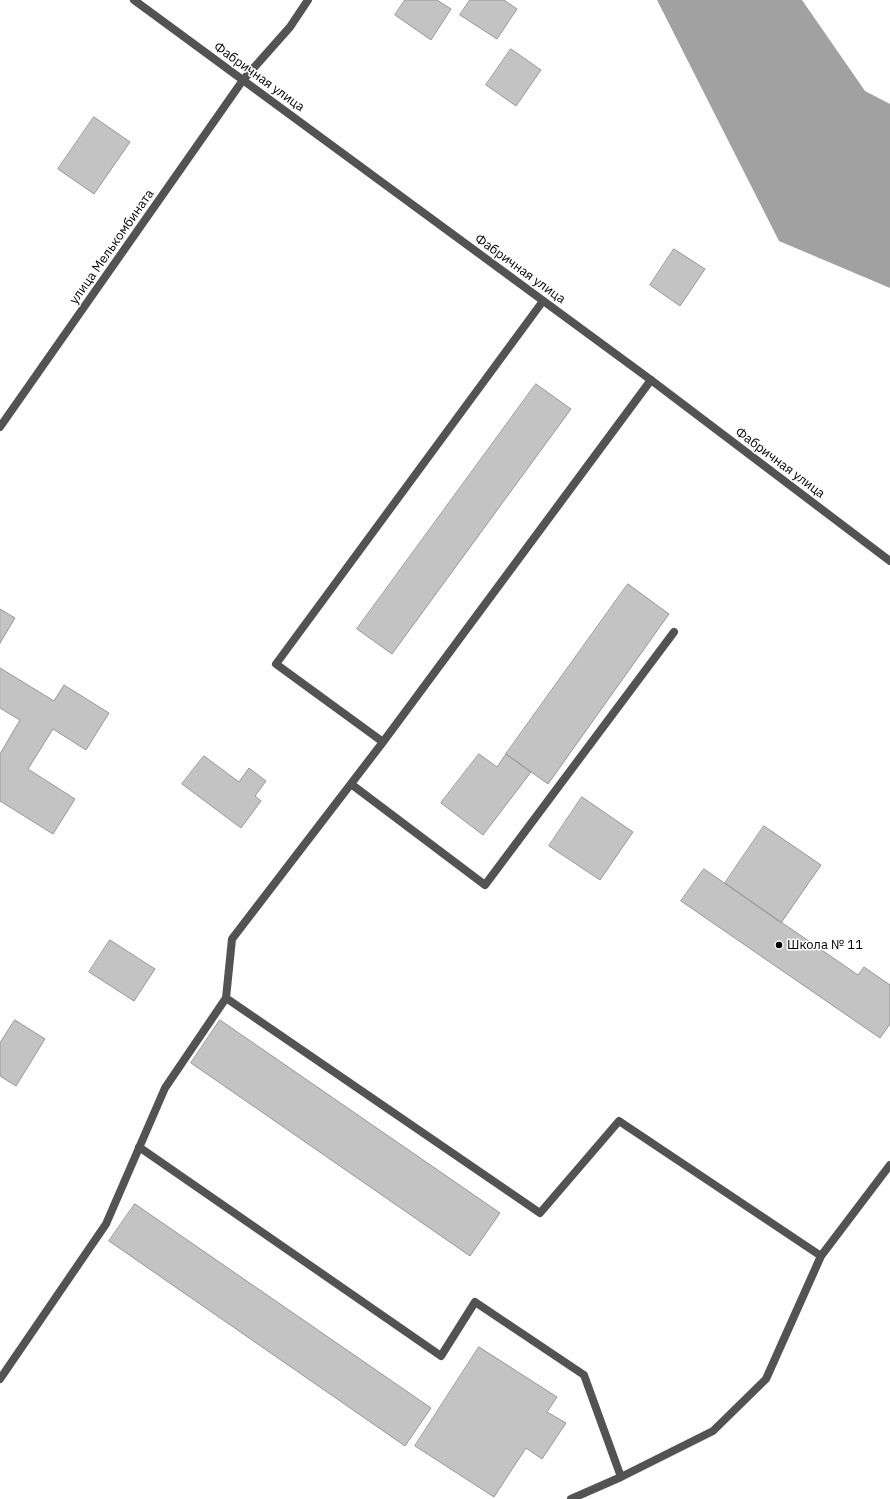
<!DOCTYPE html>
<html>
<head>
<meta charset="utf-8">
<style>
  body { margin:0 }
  canvas { display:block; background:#fff }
</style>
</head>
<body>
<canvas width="890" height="1499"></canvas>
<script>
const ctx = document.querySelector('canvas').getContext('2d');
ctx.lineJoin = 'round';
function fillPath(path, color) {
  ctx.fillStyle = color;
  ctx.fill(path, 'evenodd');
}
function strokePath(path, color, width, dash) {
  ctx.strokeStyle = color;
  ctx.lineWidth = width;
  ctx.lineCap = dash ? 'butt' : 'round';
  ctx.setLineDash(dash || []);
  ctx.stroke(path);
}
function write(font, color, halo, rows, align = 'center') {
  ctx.font = font + ' "IBM Plex Sans",sans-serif';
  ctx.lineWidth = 3;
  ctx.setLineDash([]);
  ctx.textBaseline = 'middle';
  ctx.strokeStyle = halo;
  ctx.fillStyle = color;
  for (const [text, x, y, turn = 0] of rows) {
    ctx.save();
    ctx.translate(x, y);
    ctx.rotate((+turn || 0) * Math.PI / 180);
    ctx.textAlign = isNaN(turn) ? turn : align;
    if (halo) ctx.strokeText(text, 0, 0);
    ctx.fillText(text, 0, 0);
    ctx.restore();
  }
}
fillPath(new Path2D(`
  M657 0H802L865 91 890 104V288L779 241Z`), '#a1a1a1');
const building = new Path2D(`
  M405 0H437L451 9 431 40 395 15Z
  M470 0H504L517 9 497 39 460 15Z
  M511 49 541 70 516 106 486 85Z
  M94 117 130 142 94 194 58 169Z
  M674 249 705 269 680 306 650 285Z
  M536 384 571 409 392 654 357 629Z
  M628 584 669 614 548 784 506 754Z
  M0 609 15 618 0 643Z
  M0 668 54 701 64 685 109 713 86 750 53 729 28 769 75 799 53 834 0 801V754L20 720 0 708Z
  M479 754 497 767 506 754 531 772 483 835 441 803Z
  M204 756 239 782 249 768 266 781 255 796 261 801 241 828 182 784Z
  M582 797 633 832 600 880 549 846Z
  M764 826 821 865 781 923 725 883Z
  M704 869 858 975 864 967 890 985V1024L880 1038 681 901Z
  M110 940 155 969 134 1001 89 972Z
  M15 1020 45 1039 16 1086 0 1076V1043Z
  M220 1020 500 1213 470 1256 191 1063Z
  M135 1204 431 1408 405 1446 109 1241Z
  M479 1347 557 1397 547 1412 566 1423 542 1459 526 1448 494 1497 415 1446Z`);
fillPath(building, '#c3c3c3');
strokePath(building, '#979797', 1);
strokePath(new Path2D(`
  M383 742 276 664 543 301
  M351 784 485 885 674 632
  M226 998 540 1213 619 1121 821 1256
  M139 1147 441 1356 475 1302 584 1375 621 1477
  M0 1379 106 1224 165 1088 226 998 232 939 383 742 651 380
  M571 1499 621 1477 713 1431 766 1379 821 1256 890 1165`), '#535353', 8);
strokePath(new Path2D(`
  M134 0 651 380 890 561
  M0 427 243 80 290 27 308 0`), '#535353', 8);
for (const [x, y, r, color] of [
  [779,945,4,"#000"]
]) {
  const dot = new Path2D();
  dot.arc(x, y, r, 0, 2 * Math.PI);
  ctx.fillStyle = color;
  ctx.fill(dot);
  strokePath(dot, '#fff', 1.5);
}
write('13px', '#000', '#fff', [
  ["Фабричная улица",259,77,36],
  ["улица Мелькомбината",112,247,-55],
  ["Фабричная улица",520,269,36],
  ["Фабричная улица",780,463,37]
]);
write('13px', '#000', '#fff', [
  ["Школа № 11",787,945]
], 'left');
</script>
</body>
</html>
